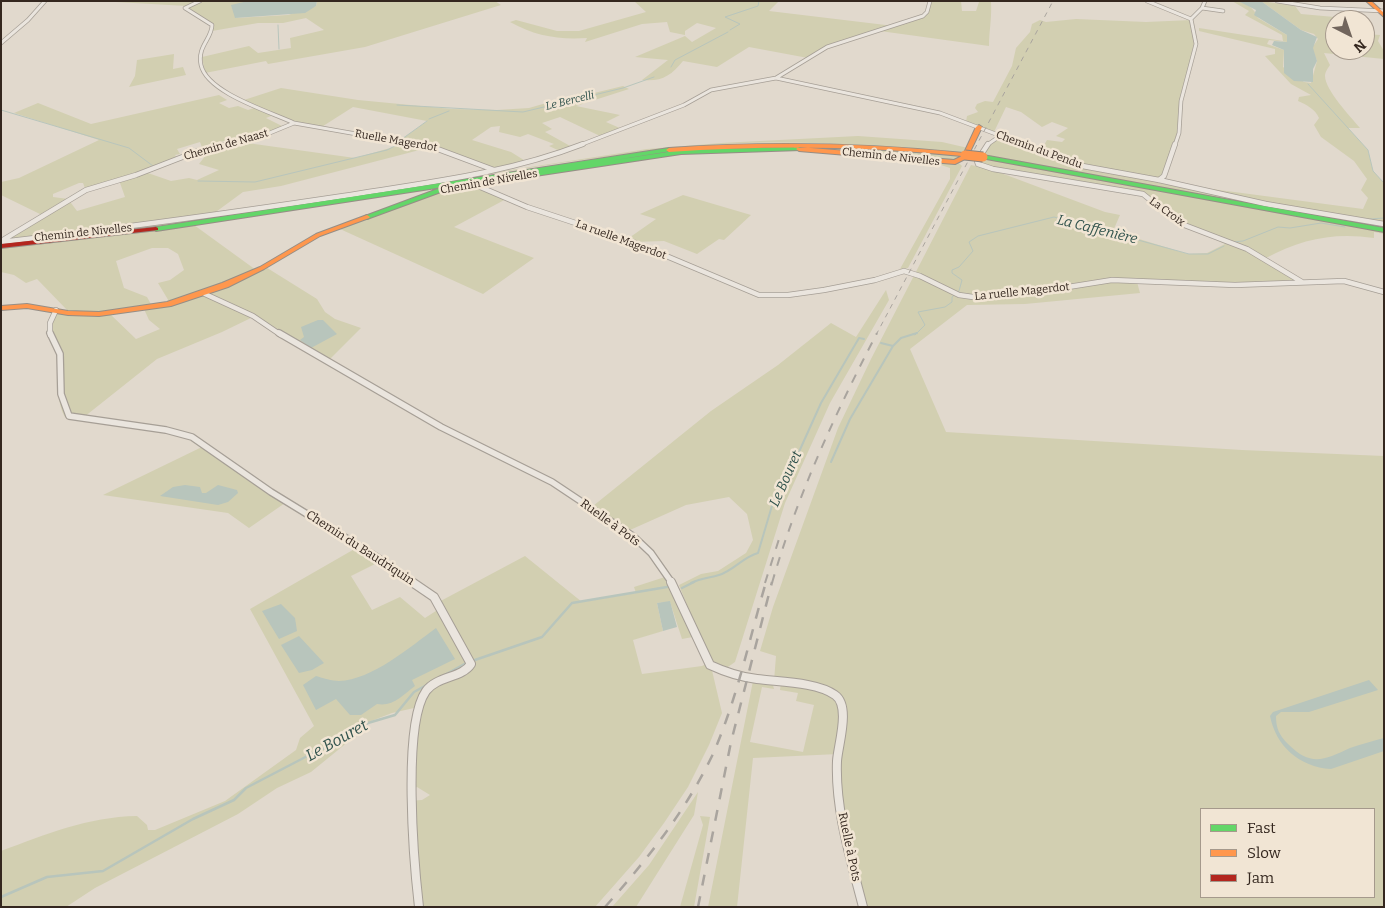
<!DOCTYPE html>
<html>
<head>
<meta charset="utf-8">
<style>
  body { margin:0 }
  #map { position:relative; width:1385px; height:908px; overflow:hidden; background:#e1d9cd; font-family:Bitter,serif }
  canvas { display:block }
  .frame { position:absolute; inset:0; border:2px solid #34271f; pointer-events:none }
  .legend { position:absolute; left:1200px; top:808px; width:175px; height:90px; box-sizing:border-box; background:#f1e5d4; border:1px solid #a5998c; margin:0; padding:6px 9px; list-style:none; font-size:15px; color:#34271f }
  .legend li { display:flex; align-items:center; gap:10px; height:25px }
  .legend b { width:25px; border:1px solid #a5998c }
  .north { position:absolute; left:1325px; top:10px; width:50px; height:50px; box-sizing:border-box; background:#f1e5d4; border:1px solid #a5998c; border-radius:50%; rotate:139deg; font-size:14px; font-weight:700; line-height:20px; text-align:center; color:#34271f }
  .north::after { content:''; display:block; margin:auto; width:18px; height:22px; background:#71655c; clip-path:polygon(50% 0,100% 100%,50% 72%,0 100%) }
</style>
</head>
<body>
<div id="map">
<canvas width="1385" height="908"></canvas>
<div class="frame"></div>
<ul class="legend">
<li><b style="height:6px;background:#63d668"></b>Fast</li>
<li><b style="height:6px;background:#ff974d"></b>Slow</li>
<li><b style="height:6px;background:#b3261e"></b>Jam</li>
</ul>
<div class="north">N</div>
</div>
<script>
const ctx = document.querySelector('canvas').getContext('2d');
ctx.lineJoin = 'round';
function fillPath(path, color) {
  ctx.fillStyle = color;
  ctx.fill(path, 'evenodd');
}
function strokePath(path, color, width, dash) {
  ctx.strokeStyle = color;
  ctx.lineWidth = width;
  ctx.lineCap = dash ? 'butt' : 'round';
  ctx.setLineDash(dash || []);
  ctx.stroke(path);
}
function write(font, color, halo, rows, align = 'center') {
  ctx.font = font + ' Bitter,serif';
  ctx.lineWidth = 5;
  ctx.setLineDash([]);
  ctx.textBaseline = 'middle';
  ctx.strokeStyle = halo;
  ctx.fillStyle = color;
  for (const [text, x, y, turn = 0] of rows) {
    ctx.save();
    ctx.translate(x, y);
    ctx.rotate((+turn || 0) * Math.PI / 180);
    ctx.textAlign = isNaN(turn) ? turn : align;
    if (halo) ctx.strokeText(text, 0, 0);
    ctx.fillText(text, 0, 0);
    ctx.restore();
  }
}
fillPath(new Path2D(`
  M98 1H248L236 18 288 15 316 6 317 1H495L501 5 365 47 268 64 266 61 205 73 202 57 249 46 258 53 291 48 290 38 324 30 306 18 283 23H258L212 31C209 17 197 16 186 10L187 6Z
  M634 1H779L769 11 894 26 925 15 930 1H961L962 11H976L979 2H991C992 18 989 31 989 46L880 31 827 47 808 58 749 47 717 67 683 61C671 76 661 82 642 80L668 60 635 57 685 36 692 42 716 28 697 23 685 31V35L670 32 667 22 642 24 585 42 587 38C559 40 535 36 510 22L516 20 557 31H579L646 12Z
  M1232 1C1244 1 1254 7 1258 18L1287 35V42L1269 40 1267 44 1284 50 1283 67 1304 82 1311 83 1317 61 1312 48 1318 39 1314 34 1301 30 1261 1 1295 6 1301 14 1357 19 1352 11H1355L1365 20H1335V50H1365V34L1380 35 1378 41 1384 51V59L1324 53 1330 65C1328 68 1325 72 1325 76 1325 90 1351 117 1360 128H1348L1368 150 1373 171 1384 183V224L1267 204 1204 188 1363 209 1368 198 1361 190 1367 179 1354 161 1321 137 1314 125 1319 118C1315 109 1307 105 1298 101L1299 97 1311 95 1291 84 1265 56 1275 54V49L1199 31V28L1283 41 1282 35 1245 15 1249 11Z
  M1076 19 1146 22 1192 20 1194 44 1180 100 1177 133 1165 173 1160 178H1149L1076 164 1040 152 1047 140 1062 142 1065 139 1056 136 1068 128 1052 122 1042 127 1021 112 1006 107 994 132 966 122 967 116 978 112 975 108 977 104 985 101 993 102 1012 66 1016 48 1030 32 1032 24 1040 20 1046 22Z
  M174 54 173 69 183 67 186 75 129 87 135 76 137 60Z
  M623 86 629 89 576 106 620 115 606 122 622 129 600 136 560 117 542 123 552 129 545 132 572 147 562 152 549 146 554 144 528 134 520 137 499 132 500 126 491 127 472 140 511 152 527 162 494 170 431 147 281 186 243 192 209 217 1 242 42 215 1 195V182L19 178 99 140 14 113 38 103 91 124 219 95 227 100 219 103 229 108 238 106 248 110 257 107 244 100 281 88 358 100 452 109 497 110 529 108 581 93H594ZM353 107 427 121 399 141 402 142 397 146 355 158 240 142 211 147 210 145 246 135 254 138 284 127 266 118 276 114 298 124 320 128ZM200 142 203 150 211 148 209 154 206 155 199 164 219 170 197 180 189 178 171 181 145 172 178 159 175 155 180 154 177 149ZM119 180 125 197 77 211 68 199 53 197V194L79 183H83L85 188Z
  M858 136 942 142 968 148 965 153C885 147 806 139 726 144 523 159 324 211 121 230L647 149 721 143Z
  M1000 138 1080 167 1384 225V228L981 155 993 139Z
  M770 145 881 148 964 156 958 162 962 166 908 268 900 269 950 179V168L926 160 806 148 708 149 443 188 439 186 653 153Z
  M979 158 1384 231V234L1374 232V238C1334 232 1301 239 1266 258L1306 284 1137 282 1140 293 1025 304 967 305 910 349 946 432 1242 450 1384 456V907H863L841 816 838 754 753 758 737 907H708L753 681 773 685 774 689 762 687 750 742 803 752 814 705 796 701 798 693 780 690 781 682 774 681 776 656 760 651 773 607 838 428 871 359 971 165 993 170 1105 212 1120 215 1113 231 1188 254 1207 253 1225 244 1182 223 1147 196 989 168 979 164ZM1201 809H1374V897H1201Z
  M474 184 508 198 454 227 534 258 483 294 340 229 445 189Z
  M683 195 751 215 724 240 719 239 697 254 664 241 633 242 626 240 656 219 640 214Z
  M194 225 256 270 264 266 317 299 325 312 335 319 361 328 328 361 255 316 222 332 157 359 79 421 65 417C54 398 61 375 57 354 56 345 49 337 47 328L57 310 68 311 37 279 26 283 14 275 1 272V247ZM152 248H168L178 254 184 270 170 280 158 283 170 303 152 306 147 297 124 288 116 261ZM144 309 149 320 160 329 136 339 110 314Z
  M886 290 889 300 830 403 785 503 735 662 725 669 709 660 679 585 701 574 718 571 746 553 753 540 747 514 729 497 686 505 630 530 593 506 711 411 778 365 831 323 856 337Z
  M204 446 285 503 249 528 228 513 103 495Z
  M358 547 381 561 351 576 372 610 400 597 425 618 439 609 435 604 525 556 582 602 636 593 634 587 668 576 686 605 698 636 682 639 670 602 657 603 663 631 633 640 642 674 702 666 710 662 722 713 709 745 688 787 664 823 639 857 595 907H414L407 801 422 800 430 795 417 787 409 790 414 708 392 713 353 728 354 737 311 772 277 788 238 814 95 888 66 907H1V851C47 834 87 817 137 816L147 825 148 830H155L225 801 296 750 300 738 314 726 250 609Z
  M698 792 694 815 636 907H612L649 865Z
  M700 816 710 817 694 907H680L703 825Z`), '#d2cfb1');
fillPath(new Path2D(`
  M248 1H317L316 6 305 13 235 18 231 5Z
  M1238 1H1261L1301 30 1317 37 1313 48 1317 61 1313 69V82L1294 81 1284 73V50L1272 45 1274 41 1287 42V35L1254 15 1256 10Z
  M318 320H323L337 334 311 348 300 340 304 337 301 327Z
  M185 485 200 487 202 493H206L218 485 237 490 238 493 228 502 218 505 160 496 173 487Z
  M670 601 677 627 663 631 657 603Z
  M281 604 295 618 297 631 279 639 262 611Z
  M436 628 455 659 412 680 415 686C403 695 393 707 377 704L361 715H350L336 699 316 710 303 685 316 676C323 678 332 681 339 681 372 680 410 647 436 628Z
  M299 636 324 663 312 670 299 673 281 645Z
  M1369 680 1378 690 1309 712H1281L1276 716C1276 728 1279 735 1288 744 1311 767 1324 760 1350 748 1361 744 1373 741 1384 738V751L1331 769C1299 767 1276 746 1270 716L1273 712Z`), '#b8c5bc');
strokePath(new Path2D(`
  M278 25 279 49
  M730 30 740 24 725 17 758 6 759 1
  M671 67 675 60 728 32
  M1308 84 1368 150 1373 171 1384 183
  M397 105 523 112 623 88 654 77
  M1 110 129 148 153 166
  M429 119 449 111
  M402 139 427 121
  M198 181 255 182 387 150 401 143
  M1370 219 1384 218
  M1233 242 1243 241 1278 227 1290 228 1321 223 1345 227
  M915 335 925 325 918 312 945 307 952 302V297L959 291 962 280 952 273V270L959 267 973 251 969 242 978 236 1054 217 1189 254H1208L1224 246`), '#b8c5bc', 1);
strokePath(new Path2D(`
  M881 343 893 346
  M831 462 850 419 893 346 901 338 917 333
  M691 583C701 578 709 578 719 575 733 571 743 557 758 553L774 499 789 474 821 403 859 338 864 339`), '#b8c5bc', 2);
strokePath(new Path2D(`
  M682 588 694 582
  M472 661 542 637 572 603 667 587
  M1 897 47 877 103 871 193 819 234 800 246 788 317 751 338 743 368 723 395 715 414 692 468 662`), '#b8c5bc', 2.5);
const streetFar3 = new Path2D(`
  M200 1 185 8 212 25C212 39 197 46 201 65 207 93 271 112 294 123L260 137 224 145
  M1147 1 1191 19
  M1277 1 1320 8 1384 11
  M1202 8 1223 11
  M1191 19 1202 8 1205 1
  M1 43 28 20 45 1
  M776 78 940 113 1025 145
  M294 123 419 145
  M580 145 684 105 711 90 776 78 827 47 923 16 927 12 930 1
  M987 145 1000 136
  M1175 145 1179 133 1181 101 1196 44 1191 19`);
const streetFar2 = new Path2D(`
  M412 144 435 148 494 170
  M988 144 977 161 978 164 993 169 1143 194 1179 223 1247 249 1302 282
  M1021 144 1077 165 1159 180 1266 204 1384 224
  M1159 180 1164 176 1175 144
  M471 183 527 207 633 242 759 295H788L824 290 875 280 904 271 920 276 959 295 973 297 1043 291 1112 280 1235 285 1344 281 1384 292
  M3 240 86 190 136 175 198 151 229 144
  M1 242C115 229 229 213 343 196 424 183 506 174 583 144
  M205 294 253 316 281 335
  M50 335V323L56 310`);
const streetFar1 = new Path2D(`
  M50 333 60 354 61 394 69 416 166 430 192 437 271 492 377 557 414 583
  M279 333 441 427 552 482 633 536 651 553 672 583`);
const street = new Path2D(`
  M412 582 434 597 471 664C462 678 437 676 426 691 402 725 414 864 419 907
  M671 582 710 665C725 672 740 677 757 679 779 682 817 682 835 695 851 706 838 745 837 761 835 810 851 860 863 907`);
const fast = new Path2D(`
  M799 147 802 149 801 150 681 154 449 189 367 219 364 217 365 216 443 187 156 231 153 229 156 227 669 148 671 149V151L609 161 681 150Z
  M983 155 1384 228V232L981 158 980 157Z`);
const slow = new Path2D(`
  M1366 1H1371L1384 13V17Z
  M979 125 982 127 967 158 955 164 799 151 796 149 799 147 954 160 962 156C864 146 767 145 669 152L666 150 669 148C768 141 865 143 964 153L976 127Z
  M367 215 370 217 369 218 320 236 264 269 228 287 171 306 99 316 68 315 27 308 1 310V306L27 304 68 311 99 312 167 302 222 283 260 267 316 234Z`);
const jam = new Path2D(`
  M156 227 158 228V230L1 248V244Z`);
strokePath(streetFar3, '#a69f96', 4.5);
strokePath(streetFar2, '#a69f96', 6);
strokePath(streetFar1, '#a69f96', 8);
strokePath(street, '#a69f96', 10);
strokePath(fast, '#968e86', 2);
strokePath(slow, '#968e86', 2);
strokePath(jam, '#968e86', 2);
strokePath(streetFar3, '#eae5de', 3);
strokePath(streetFar2, '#eae5de', 4.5);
strokePath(streetFar1, '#eae5de', 5.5);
strokePath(street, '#eae5de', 8);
fillPath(fast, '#63d668');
fillPath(slow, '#ff974d');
fillPath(jam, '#b3261e');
strokePath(new Path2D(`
  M876 335 1053 1`), '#a9a49e', 1, [5, 5]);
strokePath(new Path2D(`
  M765 583 779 539
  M772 583C797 496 835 414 877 333`), '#a9a49e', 2, [9, 9]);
strokePath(new Path2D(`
  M605 907C646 861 685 812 712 756 737 700 749 640 766 582
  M698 907 731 742 772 582`), '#a9a49e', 2.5, [11, 11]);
const slowBridge = new Path2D(`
  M965 155 983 157`);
strokePath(slowBridge, '#8c847d', 11, []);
strokePath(slowBridge, '#ff974d', 9);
write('italic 11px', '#30524c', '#f1e5d4', [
  ["Le Bercelli",570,101,-14]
]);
write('11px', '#34271f', '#f1e5d4', [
  ["Ruelle Magerdot",396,141,10],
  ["Chemin de Naast",226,145,-16],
  ["Chemin du Pendu",1039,150,20],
  ["Chemin de Nivelles",891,157,6],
  ["Chemin de Nivelles",489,182,-10],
  ["La Croix",1167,212,36],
  ["Chemin de Nivelles",83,233,-6],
  ["La ruelle Magerdot",621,240,20],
  ["La ruelle Magerdot",1022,292,-6]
]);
write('12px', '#34271f', '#f1e5d4', [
  ["Ruelle à Pots",610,523,36],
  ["Chemin du Baudriquin",360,548,33],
  ["Ruelle à Pots",849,847,78]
]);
write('italic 14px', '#30524c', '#f1e5d4', [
  ["La Caffenière",1097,230,14],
  ["Le Bouret",786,479,-66]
]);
write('italic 16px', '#30524c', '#f1e5d4', [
  ["Le Bouret",337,741,-29]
]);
</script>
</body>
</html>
